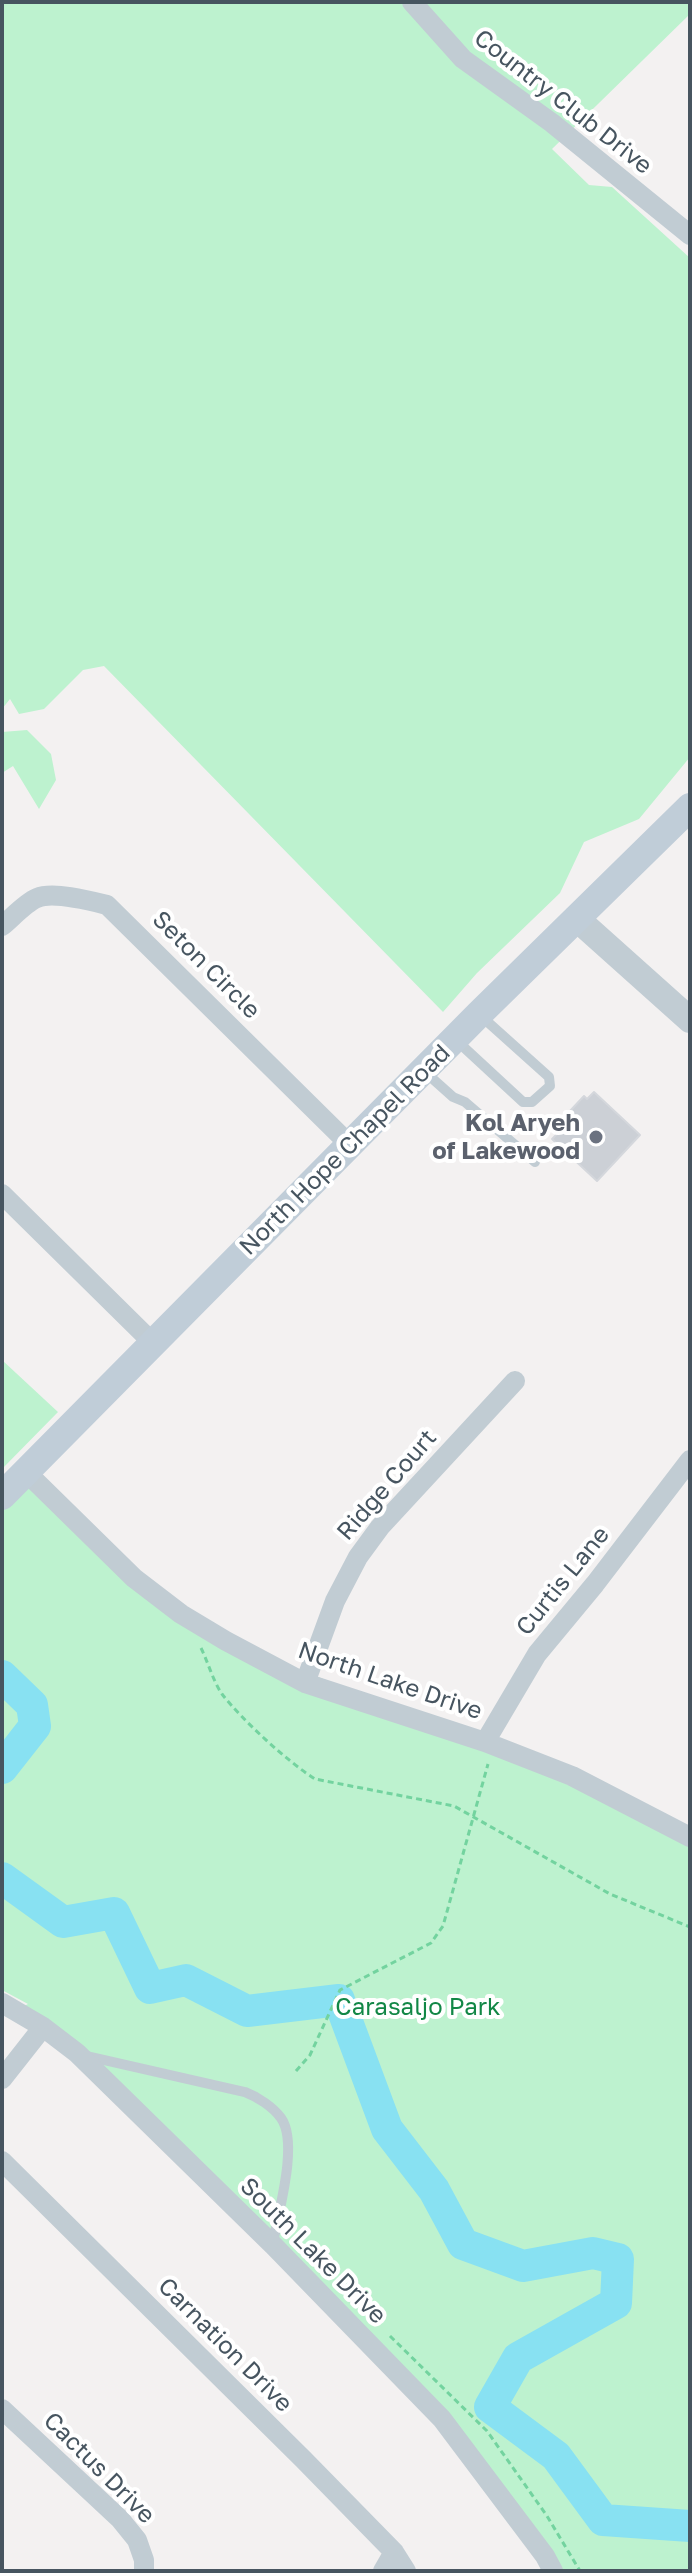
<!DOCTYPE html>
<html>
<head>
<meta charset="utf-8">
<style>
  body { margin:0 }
  #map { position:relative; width:692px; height:2573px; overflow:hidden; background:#f3f1f1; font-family:"Golos Text",sans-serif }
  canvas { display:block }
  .frame { position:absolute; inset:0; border:4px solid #475560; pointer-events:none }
</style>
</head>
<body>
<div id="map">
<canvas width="692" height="2573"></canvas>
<div class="frame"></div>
</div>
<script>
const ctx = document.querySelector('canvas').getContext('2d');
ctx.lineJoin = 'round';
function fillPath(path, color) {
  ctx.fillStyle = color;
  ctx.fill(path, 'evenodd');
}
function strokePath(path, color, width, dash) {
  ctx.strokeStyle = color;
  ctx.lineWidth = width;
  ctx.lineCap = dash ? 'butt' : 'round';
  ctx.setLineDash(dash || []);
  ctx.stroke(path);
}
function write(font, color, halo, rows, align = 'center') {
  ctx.font = font + ' "Golos Text",sans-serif';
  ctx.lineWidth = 8;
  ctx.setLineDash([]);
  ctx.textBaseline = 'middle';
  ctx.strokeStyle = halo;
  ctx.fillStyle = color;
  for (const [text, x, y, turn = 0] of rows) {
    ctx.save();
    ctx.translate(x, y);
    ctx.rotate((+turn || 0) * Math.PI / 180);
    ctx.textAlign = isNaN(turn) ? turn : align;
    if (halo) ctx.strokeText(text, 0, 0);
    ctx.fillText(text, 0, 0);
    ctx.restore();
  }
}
fillPath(new Path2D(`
  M2 2H690V14L552 149 589 185 612 187 690 258V757L639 819 584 842 560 893 477 973 443 1012 104 666 83 670 44 709 19 714 10 699 2 709Z
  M27 730 51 754 56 780 39 809 13 766 2 773V732Z
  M2 1360 58 1412 2 1469Z
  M26 1472 112 1558 226 1641 485 1742 690 1837V2571H553L442 2419 258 2231 16 2010 28 2004 2 1990V1496Z`), '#bdf2cf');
strokePath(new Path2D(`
  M2 1676 32 1705 35 1726 2 1768
  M2 1878 63 1922 114 1913 150 1988 186 1980 247 2011 339 2000 387 2129 434 2190 463 2244 523 2266 593 2253 618 2259 616 2303 518 2358 490 2407 556 2456 603 2520 690 2526`), '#88e1f2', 32);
const building = new Path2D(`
  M594 1092 640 1135 597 1181 552 1139 560 1131 555 1127 584 1096 587 1099Z`);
fillPath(building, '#ccd0d6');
strokePath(building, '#d4d7dc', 2);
strokePath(new Path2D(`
  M201 1648C208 1662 213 1681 222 1694 241 1719 288 1762 315 1779L454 1806 610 1894 690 1927
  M296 2071 310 2055 340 1990 431 1943 443 1926 488 1764
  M390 2336 487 2431 547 2516 580 2571`), '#73d39f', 3, [6, 4]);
strokePath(new Path2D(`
  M457 1041 523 1102H532L550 1086 549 1077 481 1016
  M425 1072 453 1097 465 1102 535 1162
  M87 2056 245 2092C258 2097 273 2107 281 2118 299 2143 278 2213 273 2243`), '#c1ccd3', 10);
strokePath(new Path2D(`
  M412 2 463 59 552 123 690 235
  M2 926C12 918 25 903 37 898 53 891 91 901 107 905L350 1145
  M2 1194 153 1343
  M26 1472 134 1578 181 1614 226 1641 305 1683 485 1742 572 1776 690 1837
  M305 1683 335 1601 358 1557 380 1527 515 1381
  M485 1742 537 1654 595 1584 690 1460
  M2 2003 43 2027 77 2053 273 2245 442 2419 545 2556 553 2571
  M2 2079 43 2027
  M2 2161 303 2459 394 2552 406 2571
  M2 2409 120 2519 137 2540 144 2560V2571
  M383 2571 394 2552`), '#c1ccd3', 20);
strokePath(new Path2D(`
  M576 918 690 1020`), '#c1ccd3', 26);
strokePath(new Path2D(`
  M2 1496 479 1014 690 807`), '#c0cdd8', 28);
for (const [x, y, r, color] of [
  [596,1137,8,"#6b7280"]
]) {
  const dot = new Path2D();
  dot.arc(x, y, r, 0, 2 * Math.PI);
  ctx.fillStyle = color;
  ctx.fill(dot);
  strokePath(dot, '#fff', 3);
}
write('24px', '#475560', '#fff', [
  ["Country Club Drive",563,102,38],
  ["Seton Circle",206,965,45],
  ["North Hope Chapel Road",345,1150,-45],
  ["Ridge Court",387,1485,-49],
  ["Curtis Lane",563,1581,-51],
  ["North Lake Drive",390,1681,19],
  ["South Lake Drive",313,2251,45],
  ["Carnation Drive",225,2345,45],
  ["Cactus Drive",99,2468,45]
]);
write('bold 24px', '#5b616d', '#fff', [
  ["Kol Aryeh",580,1123],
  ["of Lakewood",580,1151]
], 'right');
write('24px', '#128746', '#fff', [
  ["Carasaljo Park",418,2007]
]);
</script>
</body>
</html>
